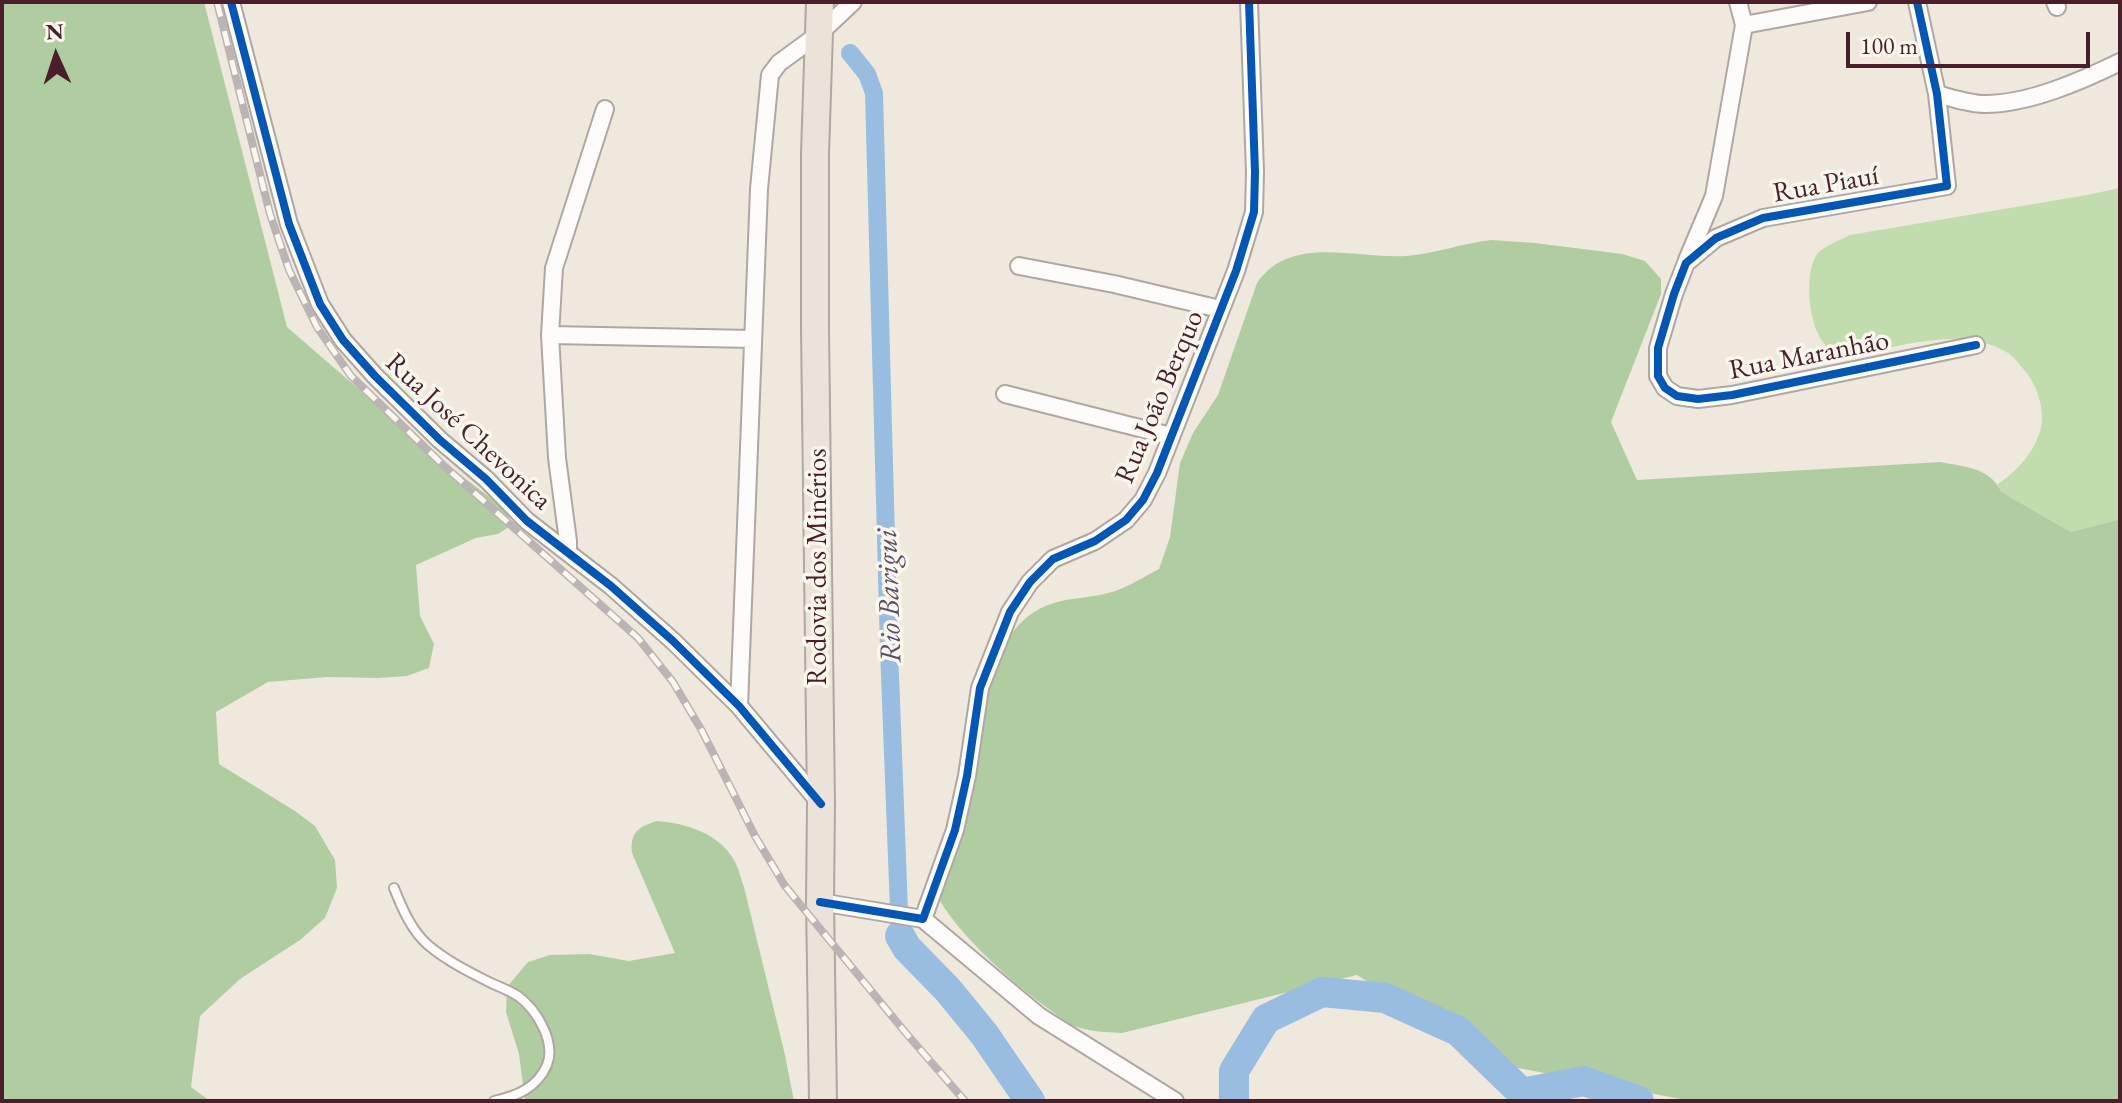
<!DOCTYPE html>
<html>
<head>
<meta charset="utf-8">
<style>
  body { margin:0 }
  #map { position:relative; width:2122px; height:1103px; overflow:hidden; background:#efe9dd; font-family:"EB Garamond",serif }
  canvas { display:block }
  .frame { position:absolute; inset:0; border:4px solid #4a1f2b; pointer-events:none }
  .north { position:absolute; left:16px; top:16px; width:80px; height:80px; -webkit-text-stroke:6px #fbf7ec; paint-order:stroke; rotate:357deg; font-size:22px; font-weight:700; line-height:32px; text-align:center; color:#4a1f2b }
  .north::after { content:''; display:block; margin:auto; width:28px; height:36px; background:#4a1f2b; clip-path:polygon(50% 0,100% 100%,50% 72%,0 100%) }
  .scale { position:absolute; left:1846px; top:32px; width:244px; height:36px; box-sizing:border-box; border:4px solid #4a1f2b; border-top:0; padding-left:10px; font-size:24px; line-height:28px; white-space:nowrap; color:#4a1f2b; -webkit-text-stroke:6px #fbf7ec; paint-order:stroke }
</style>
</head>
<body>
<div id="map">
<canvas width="2122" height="1103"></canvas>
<div class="frame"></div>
<div class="north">N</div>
<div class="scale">100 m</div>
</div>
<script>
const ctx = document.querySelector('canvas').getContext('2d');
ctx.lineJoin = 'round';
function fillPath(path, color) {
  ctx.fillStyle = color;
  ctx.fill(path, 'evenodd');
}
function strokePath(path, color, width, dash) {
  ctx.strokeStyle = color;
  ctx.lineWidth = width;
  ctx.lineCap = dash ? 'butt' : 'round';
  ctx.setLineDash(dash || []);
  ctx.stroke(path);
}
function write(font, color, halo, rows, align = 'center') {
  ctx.font = font + ' "EB Garamond",serif';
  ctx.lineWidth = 7;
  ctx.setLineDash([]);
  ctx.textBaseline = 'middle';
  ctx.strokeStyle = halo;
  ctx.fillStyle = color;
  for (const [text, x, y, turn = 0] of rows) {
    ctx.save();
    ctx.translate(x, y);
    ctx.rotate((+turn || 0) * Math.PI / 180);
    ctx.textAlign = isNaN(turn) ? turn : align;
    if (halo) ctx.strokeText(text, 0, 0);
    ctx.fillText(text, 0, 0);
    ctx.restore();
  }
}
fillPath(new Path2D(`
  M2120 188V519L2071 532 2000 492 1998 484C2019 469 2034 453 2041 428 2045 409 2037 385 2025 371 2020 365 2014 357 2008 353 1971 330 1923 340 1883 349 1871 352 1847 357 1835 352 1808 342 1802 272 1818 253 1823 247 1842 239 1850 235L2087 195Z`), '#c1ddad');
fillPath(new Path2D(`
  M2 2H204L287 327 437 457 492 499 507 512 512 525 498 534 476 538 416 565 420 616 434 644 429 668 407 676 378 678 327 677 268 682 216 712 219 764 295 811 315 826 335 860 337 888 325 918 300 940 240 979 200 1016 191 1087 210 1101H2Z
  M1491 240 1535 243 1622 254 1645 261 1661 279V294L1611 422 1637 480 1940 462C1962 466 1992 468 2001 492L2071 532 2120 519V1101H1691L1492 1063 1357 975 1122 1033C1106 1032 1090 1032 1074 1026 1066 1023 1060 1017 1053 1012 1016 986 961 938 939 899L987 686C999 651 1014 615 1054 603 1073 597 1095 598 1115 591 1130 586 1145 576 1159 569L1170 537 1180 463 1193 433 1218 395 1257 283C1290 234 1357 259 1406 256 1435 254 1463 243 1491 240Z
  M657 821C686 823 721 834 735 862 739 869 741 879 744 887L785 1055 794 1101H525L519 1054 506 1012 507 987 528 962 550 955 589 954 629 961 675 953 632 853C630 832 638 827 657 821Z`), '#b0cda2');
strokePath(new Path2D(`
  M850 53 867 74 874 93 889 649 900 936`), '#98bde0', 18);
strokePath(new Path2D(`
  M900 936 907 948 948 990 984 1034 1030 1101
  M1234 1101V1071L1266 1019 1322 992 1385 998 1458 1031 1522 1093 1584 1081 1639 1101`), '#98bde0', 30);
const lane = new Path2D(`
  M394 888C402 908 411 930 428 945 447 961 469 972 491 983 500 987 510 991 518 996 537 1010 556 1042 547 1065 537 1088 517 1096 494 1101`);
const street = new Path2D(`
  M231 2 289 224 320 304 343 340 375 376 440 440 486 479 527 521 611 586 673 641 739 706 821 804
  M1917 2 1937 94 1947 186 1763 218 1716 238 1686 263 1674 294 1658 348V376L1665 388 1677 396 1698 399 1732 395 1976 345
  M2055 2 2057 7
  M1744 25 1868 2
  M1937 94C1952 98 1969 104 1985 104 2029 104 2081 81 2120 62
  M1687 260 1714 196 1744 25 1738 2
  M1019 266 1114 284 1220 309
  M550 335 753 339
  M1005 394 1171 436
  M568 552V541L557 458 550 335 554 268 605 109
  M739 706 759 189 770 75 779 63 820 33 853 2
  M820 902 923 919 955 830 967 776 980 688 1010 612 1030 582 1053 559 1095 541 1126 520 1143 500 1157 473 1236 271 1254 212 1255 172 1249 2
  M923 919 1039 1016 1175 1101`);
const primary = new Path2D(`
  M820 2 815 154V329L821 804 820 902 823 1101`);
strokePath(lane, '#b0a6a2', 12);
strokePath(street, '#b0a6a2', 20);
strokePath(primary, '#b0a6a2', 30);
strokePath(lane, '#fdfcfa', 8);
strokePath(street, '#fdfcfa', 16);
strokePath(primary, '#ebe3d7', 26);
const rail = new Path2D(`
  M217 2 270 214 289 270 317 327 351 376 442 464 638 638 673 682 702 731 755 836 785 886 905 1032 965 1101`);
strokePath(rail, '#bab4b4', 8);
strokePath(rail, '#fbf7ec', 5, [15]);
strokePath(new Path2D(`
  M231 2 289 224 320 304 343 340 375 376 440 440 486 479 527 521 611 586 673 641 739 706 821 804
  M1917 2 1937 94 1947 186 1763 218 1716 238 1686 263 1674 294 1658 348V376L1665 388 1677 396 1698 399 1732 395 1976 345
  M820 902 923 919 955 830 967 776 980 688 1010 612 1030 582 1053 559 1095 541 1126 520 1143 500 1157 473 1236 271 1254 212 1255 172 1249 2`), '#0057b8', 8);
write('28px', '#4a1f2b', '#fbf7ec', [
  ["Rua Piauí",1826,185,-10],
  ["Rua Maranhão",1809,356,-11],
  ["Rua João Berquo",1160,397,-67],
  ["Rua José Chevonica",468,432,43],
  ["Rodovia dos Minérios",818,567,-90]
]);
write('italic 30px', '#58506b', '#fbf7ec', [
  ["Rio Barigui",890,596,-92]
]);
</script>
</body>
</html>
